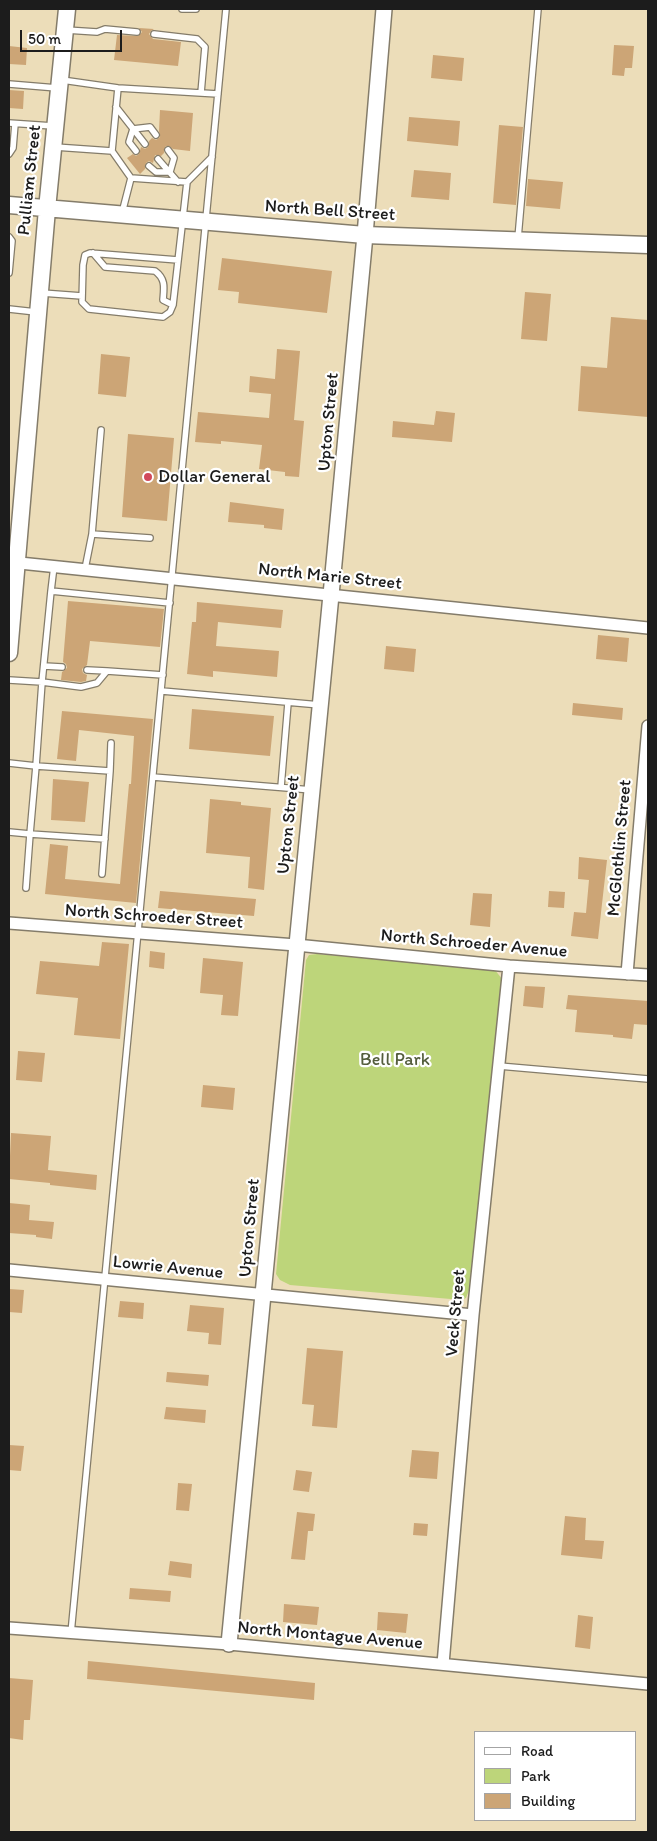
<!DOCTYPE html>
<html>
<head>
<meta charset="utf-8">
<style>
  body { margin:0 }
  #map { position:relative; width:657px; height:1841px; overflow:hidden; background:#ecddb9; font-family:Itim,sans-serif }
  canvas { display:block }
  .frame { position:absolute; inset:0; border:10px solid #1c1c1c; pointer-events:none }
  .legend { position:absolute; left:474px; top:1731px; width:162px; height:90px; box-sizing:border-box; background:#fff; border:1px solid #a4a4a4; margin:0; padding:6px 9px; list-style:none; font-size:15px; color:#1c1c1c }
  .legend li { display:flex; align-items:center; gap:10px; height:25px }
  .legend b { width:25px; border:1px solid #a4a4a4 }
  .scale { position:absolute; left:20px; top:30px; width:102px; height:22px; box-sizing:border-box; border:2px solid #1c1c1c; border-top:0; padding-left:6px; font-size:15px; line-height:18px; white-space:nowrap; color:#1c1c1c; -webkit-text-stroke:4px #fff; paint-order:stroke }
</style>
</head>
<body>
<div id="map">
<canvas width="657" height="1841"></canvas>
<div class="frame"></div>
<ul class="legend">
<li><b style="height:6px;background:#fff"></b>Road</li>
<li><b style="height:14px;background:#bdd57a"></b>Park</li>
<li><b style="height:14px;background:#cca576"></b>Building</li>
</ul>
<div class="scale">50 m</div>
</div>
<script>
const ctx = document.querySelector('canvas').getContext('2d');
ctx.lineJoin = 'round';
function fillPath(path, color) {
  ctx.fillStyle = color;
  ctx.fill(path, 'evenodd');
}
function strokePath(path, color, width, dash) {
  ctx.strokeStyle = color;
  ctx.lineWidth = width;
  ctx.lineCap = dash ? 'butt' : 'round';
  ctx.setLineDash(dash || []);
  ctx.stroke(path);
}
function write(font, color, halo, rows, align = 'center') {
  ctx.font = font + ' Itim,sans-serif';
  ctx.lineWidth = 4.5;
  ctx.setLineDash([]);
  ctx.textBaseline = 'middle';
  ctx.strokeStyle = halo;
  ctx.fillStyle = color;
  for (const [text, x, y, turn = 0] of rows) {
    ctx.save();
    ctx.translate(x, y);
    ctx.rotate((+turn || 0) * Math.PI / 180);
    ctx.textAlign = isNaN(turn) ? turn : align;
    if (halo) ctx.strokeText(text, 0, 0);
    ctx.fillText(text, 0, 0);
    ctx.restore();
  }
}
fillPath(new Path2D(`
  M317 954 495 970 502 979 469 1290 466 1298 462 1300 290 1285 280 1280 276 1274 306 960 309 955Z`), '#bdd57a');
fillPath(new Path2D(`
  M139 28 154 29 151 31 149 34 153 39 181 42 178 66 114 60 117 35 138 36 142 32Z
  M614 45 634 46 632 68H625L624 76 612 75Z
  M9 46 27 48 26 65 9 64Z
  M433 55 464 58 462 81 431 78Z
  M9 90 24 91 23 109 9 108Z
  M160 110 193 113 190 151 173 149 169 146H166L164 149V153L161 156 155 155 153 163 149 161 146 163 145 169 140 174 127 158 133 154 136 156 139 154 141 147 145 149 148 147 149 141 152 138 156 140 160 137 159 131Z
  M409 117 460 121 458 146 407 141Z
  M499 125 523 127 516 205 493 203Z
  M414 170 451 173 449 200 411 197Z
  M528 179 563 182 560 209 526 206Z
  M222 258 332 271 327 313 238 303 239 292 218 290Z
  M525 292 551 294 547 341 521 339Z
  M611 317 648 320V417L578 411 581 366 607 368Z
  M277 349 300 351 294 420 304 421 299 477 285 476V472L259 469 262 445 221 441V444L195 442 198 412 269 418 271 394 249 392 250 376 275 379Z
  M101 354 130 357 126 397 98 394Z
  M436 411 455 413 452 442 392 437 393 421 434 425Z
  M128 434 174 438 167 521 122 517Z
  M230 502 284 509 282 530 264 528V525L228 522Z
  M68 601 164 609 160 647 90 641 87 665 82 669 83 673 87 675 86 681 81 682 61 680 62 672 67 668 66 664 63 662Z
  M197 602 283 610 281 628 218 622 216 646 279 651 277 677 213 671V677L187 674 192 622H196Z
  M598 635 629 638 627 662 596 659Z
  M386 646 416 649 414 672 384 669Z
  M573 703 623 708 622 720 572 715Z
  M192 709 274 716 270 756 189 749Z
  M62 711 153 719 136 903 45 894 50 844 68 846 65 879 120 884 129 784H131L134 736 79 730 76 761 57 759Z
  M53 779 89 782 85 822 51 820Z
  M210 799 241 802V805L271 808 264 890 248 888 250 857 206 853Z
  M579 857 607 860 598 939 571 936 574 912 586 913 589 880 578 879Z
  M160 891 256 899 254 916 158 908Z
  M549 891 565 892 564 908 548 907Z
  M473 893 492 894 490 927 470 925Z
  M102 942 129 944 120 1039 74 1035 78 998 36 994 40 961 99 966Z
  M150 951 165 953 164 969 149 967Z
  M203 958 243 962 238 1016 221 1015 223 995 200 993Z
  M525 986 545 987 543 1008 523 1006Z
  M568 995 648 1001V1025L634 1024 632 1039 613 1037V1035L575 1032 577 1010 566 1009Z
  M18 1051 45 1053 42 1082 16 1080Z
  M203 1085 235 1088 233 1110 201 1107Z
  M11 1133 51 1136 48 1170 97 1175 96 1190 50 1185V1183L9 1179Z
  M9 1203 30 1205 29 1220 54 1222 52 1239 36 1237V1235L9 1233Z
  M9 1289 24 1290 22 1313 9 1312Z
  M120 1301 144 1303 143 1319 118 1317Z
  M190 1305 224 1308 221 1345 208 1344 209 1333 187 1331Z
  M307 1348 343 1351 337 1428 312 1426 314 1405 302 1404Z
  M167 1372 209 1375 208 1386 166 1382Z
  M166 1407 206 1410 205 1423 164 1419Z
  M9 1445 24 1446 21 1471 9 1470Z
  M412 1450 439 1452 437 1479 409 1477Z
  M296 1470 312 1472 309 1492 293 1490Z
  M178 1483 192 1484 189 1511 176 1510Z
  M297 1512 315 1514 313 1531H308L305 1560 291 1559Z
  M565 1516 586 1518 585 1540 604 1541 602 1559 561 1555Z
  M414 1523 428 1524 427 1536 413 1535Z
  M170 1561 192 1564 191 1578 168 1575Z
  M130 1588 171 1591 170 1602 129 1599Z
  M284 1604 319 1607 317 1625 283 1622Z
  M378 1612 408 1614 406 1633 377 1630Z
  M578 1615 593 1617 590 1649 575 1647Z
  M88 1661 315 1683 314 1700 87 1679Z
  M9 1678 33 1680 30 1720H24L23 1740 9 1738Z`), '#cca576');
const service = new Path2D(`
  M182 9H196
  M66 30 97 32 105 29 137 32
  M62 80 118 88 201 93 205 47 197 39 154 34
  M9 84 57 88
  M118 88 112 151 131 178 122 213
  M201 93 218 94
  M116 107 145 144
  M9 123 53 126
  M133 129 150 127 156 135
  M133 129 129 142 136 151
  M55 147 112 151
  M168 150 174 158 170 172
  M9 154 13 148 15 124
  M158 159 178 182
  M149 166 156 172H170
  M131 178 187 182 173 305 170 312 163 317 89 309 82 302 83 265 85 255 90 253 178 260
  M187 182 212 157
  M9 237 12 241 9 273
  M518 238 538 9
  M93 253 105 267 155 271C166 279 164 288 163 300L173 305
  M42 293 82 296
  M9 309 36 312
  M92 534 150 538
  M54 566 51 591 170 603
  M85 569 92 534 101 430
  M44 666 62 667
  M87 670 107 671
  M9 680 42 682 51 591
  M162 691 320 705
  M111 743 110 771 36 766 42 682 81 687 97 683 107 671 163 675
  M9 763 36 766 30 834 105 839
  M153 777 312 790
  M281 787 288 703
  M9 832 30 834 26 888
  M102 874 110 771
  M499 1066 648 1079
  M71 1633 226 9`);
const minor = new Path2D(`
  M10 562 648 628
  M9 923 296 945 509 966 648 975
  M627 974 648 726
  M9 1270 473 1315
  M9 1628 229 1644 648 1684
  M443 1664 473 1315 509 966`);
const tertiary = new Path2D(`
  M229 1644 331 595 365 235 384 9`);
const secondary = new Path2D(`
  M9 205 365 235 648 245
  M9 653 47 209 67 9`);
strokePath(service, '#847c6a', 8);
strokePath(minor, '#847c6a', 14);
strokePath(tertiary, '#847c6a', 18);
strokePath(secondary, '#847c6a', 19);
strokePath(service, '#fff', 5.5);
strokePath(minor, '#fff', 11);
strokePath(tertiary, '#fff', 15);
strokePath(secondary, '#fff', 16);
for (const [x, y, r, color] of [
  [148,477,5,"#d1495b"]
]) {
  const dot = new Path2D();
  dot.arc(x, y, r, 0, 2 * Math.PI);
  ctx.fillStyle = color;
  ctx.fill(dot);
  strokePath(dot, '#fff', 2);
}
write('18px', '#1c1c1c', '#fff', [
  ["Pulliam Street",30,180,-84],
  ["North Bell Street",330,211,4],
  ["Upton Street",329,422,-85],
  ["North Marie Street",330,577,6],
  ["Upton Street",289,825,-84],
  ["McGlothlin Street",620,848,-85],
  ["North Schroeder Street",154,917,4],
  ["North Schroeder Avenue",474,944,5],
  ["Upton Street",250,1228,-85],
  ["Lowrie Avenue",168,1268,6],
  ["Veck Street",456,1313,-85],
  ["North Montague Avenue",330,1636,5]
]);
write('18px', '#1c1c1c', '#fff', [
  ["Dollar General",158,477]
], 'left');
write('18px', '#545d3d', '#fff', [
  ["Bell Park",395,1060]
]);
</script>
</body>
</html>
